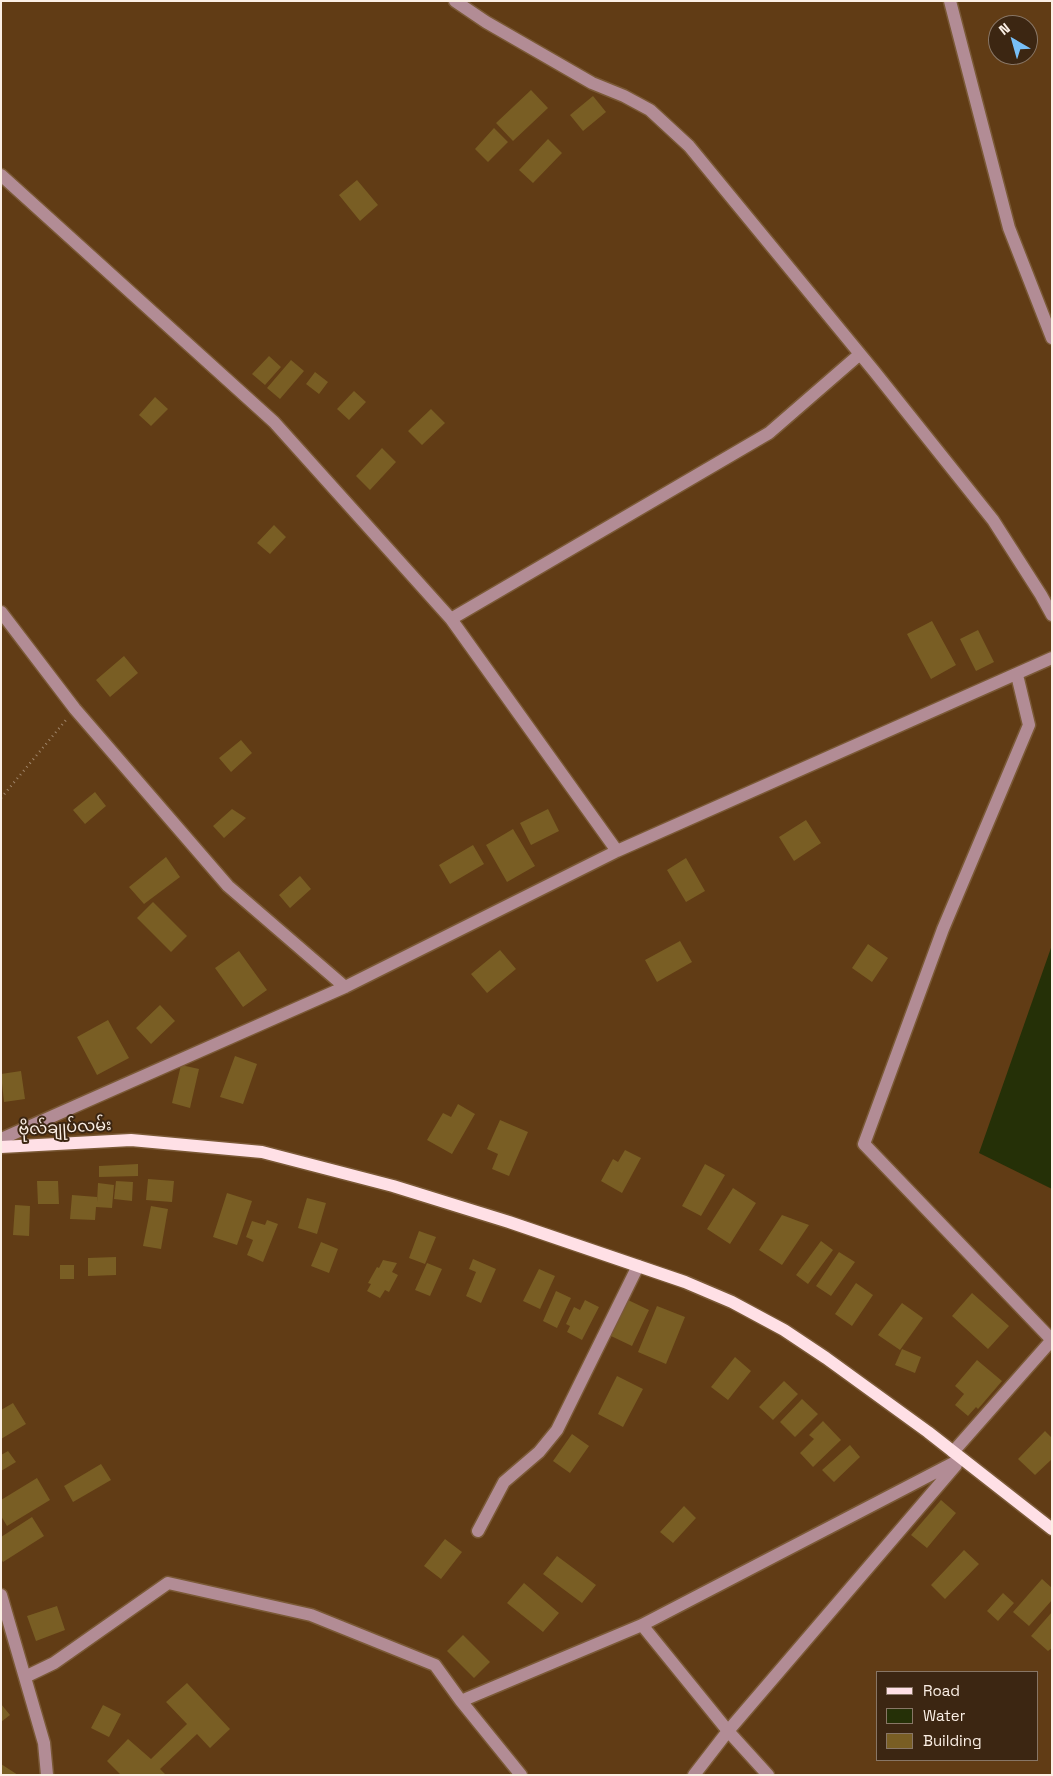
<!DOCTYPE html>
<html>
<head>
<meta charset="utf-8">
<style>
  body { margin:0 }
  #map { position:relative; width:1053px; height:1776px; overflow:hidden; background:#613c15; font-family:"Space Grotesk",sans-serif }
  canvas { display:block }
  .frame { position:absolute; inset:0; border:2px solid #fbefe5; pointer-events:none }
  .legend { position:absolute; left:876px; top:1671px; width:162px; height:90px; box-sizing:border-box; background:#3c2612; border:1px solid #887666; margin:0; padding:6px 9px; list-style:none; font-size:15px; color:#fbefe5 }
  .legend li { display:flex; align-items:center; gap:10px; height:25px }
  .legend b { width:25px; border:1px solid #887666 }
  .north { position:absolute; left:988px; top:15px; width:50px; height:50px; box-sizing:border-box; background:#3c2612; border:1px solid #887666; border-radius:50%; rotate:322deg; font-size:14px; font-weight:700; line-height:20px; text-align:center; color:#fbefe5 }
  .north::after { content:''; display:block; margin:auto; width:18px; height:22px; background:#78bff7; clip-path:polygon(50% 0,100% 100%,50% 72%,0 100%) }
</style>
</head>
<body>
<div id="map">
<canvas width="1053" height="1776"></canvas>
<div class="frame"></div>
<ul class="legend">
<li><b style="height:6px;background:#ffe0e6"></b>Road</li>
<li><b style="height:14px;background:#253007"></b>Water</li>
<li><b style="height:14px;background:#795e24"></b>Building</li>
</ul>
<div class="north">N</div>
</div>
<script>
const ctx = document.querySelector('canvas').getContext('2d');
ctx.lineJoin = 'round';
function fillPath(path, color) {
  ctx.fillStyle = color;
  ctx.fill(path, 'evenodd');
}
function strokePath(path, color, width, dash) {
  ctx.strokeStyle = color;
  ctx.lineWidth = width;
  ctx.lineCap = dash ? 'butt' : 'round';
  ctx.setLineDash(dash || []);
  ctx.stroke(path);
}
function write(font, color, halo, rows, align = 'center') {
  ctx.font = font + ' "Space Grotesk","Noto Sans Myanmar",sans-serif';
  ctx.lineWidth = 4;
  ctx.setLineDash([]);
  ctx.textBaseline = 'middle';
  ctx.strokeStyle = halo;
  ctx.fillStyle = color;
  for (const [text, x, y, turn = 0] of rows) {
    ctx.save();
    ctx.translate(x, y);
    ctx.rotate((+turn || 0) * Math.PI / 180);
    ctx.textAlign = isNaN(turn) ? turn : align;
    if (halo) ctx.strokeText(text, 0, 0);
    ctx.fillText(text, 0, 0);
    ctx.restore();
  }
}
fillPath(new Path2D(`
  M1052 945V1189L979 1153Z`), '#253007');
fillPath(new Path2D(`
  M531 90 548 108 513 141 496 123Z
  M593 96 606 112 583 131 570 115Z
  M494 128 508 142 488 162 475 149Z
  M548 139 562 153 533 183 519 170Z
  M357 180 378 205 360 221 339 195Z
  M269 356 281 367 265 385 252 374Z
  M291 360 304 371 280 399 267 388Z
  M315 372 328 382 319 394 306 384Z
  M354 391 366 402 349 420 337 409Z
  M155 397 168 409 151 426 139 415Z
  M431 409 445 423 422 445 408 431Z
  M382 448 396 462 370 490 356 476Z
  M274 525 286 537 270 554 257 543Z
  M932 621 956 665 931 679 907 634Z
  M978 630 994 662 976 671 960 639Z
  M124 656 138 673 110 697 96 680Z
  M241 740 252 753 231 772 219 758Z
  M95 792 106 806 85 824 73 810Z
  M232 809 246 818 224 838 213 826Z
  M548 809 559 831 531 845 520 823Z
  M806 820 821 843 794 861 779 837Z
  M513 829 535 866 507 882 486 845Z
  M473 845 484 864 450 884 439 865Z
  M166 857 180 877 144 904 129 887Z
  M686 858 705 891 686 902 667 870Z
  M300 876 311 889 290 908 279 895Z
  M153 902 187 936 171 952 137 918Z
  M680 941 692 962 657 982 645 960Z
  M868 944 888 958 872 982 852 968Z
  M500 950 516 969 487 993 471 974Z
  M239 951 267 990 243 1007 215 968Z
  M160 1005 175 1021 151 1044 136 1028Z
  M108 1020 129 1058 97 1075 77 1037Z
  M235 1056 257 1064 243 1104 220 1097Z
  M181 1065 199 1069 190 1108 172 1103Z
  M21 1071 25 1099 4 1102 1 1074Z
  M458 1104 475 1114 452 1154 427 1140 443 1113 451 1117Z
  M500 1120 528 1132 509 1176 492 1169 498 1154 487 1149Z
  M625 1150 641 1158 622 1193 601 1181 613 1159 618 1162Z
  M138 1164V1176L99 1177V1166Z
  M705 1164 725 1175 701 1216 682 1206Z
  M148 1179 174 1181 172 1202 146 1200Z
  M37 1181H58L59 1204H38Z
  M116 1181 133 1182 132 1201 114 1199Z
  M98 1183 114 1185 112 1208 96 1207 95 1220 70 1219 72 1195 97 1197V1202Z
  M733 1188 756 1203 730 1244 707 1229Z
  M227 1193 252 1201 237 1245 213 1237Z
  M307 1198 326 1203 317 1234 298 1228Z
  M15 1205 30 1206 29 1236 13 1235Z
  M151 1206 168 1209 161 1249 143 1246Z
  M782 1215 809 1225 782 1265 759 1250Z
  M267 1220 278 1224 263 1262 247 1255 253 1240 246 1237 252 1221 265 1225Z
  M419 1231 436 1237 425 1264 409 1258Z
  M821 1241 833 1250 808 1284 796 1275Z
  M321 1242 338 1249 329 1273 311 1266Z
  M839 1252 855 1262 831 1296 816 1286Z
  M116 1257V1275L88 1276V1258Z
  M473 1259 496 1269 481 1303 466 1296 476 1272 469 1269Z
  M383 1260 397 1263 392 1272 398 1275 389 1292 385 1290 380 1298 367 1291 371 1284 368 1283 377 1267 379 1268Z
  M427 1263 442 1269 430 1296 415 1290Z
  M60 1265H74V1279H60Z
  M539 1269 555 1276 540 1309 523 1301Z
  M856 1283 873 1295 852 1326 835 1314Z
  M556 1291 571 1298 557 1328 543 1321Z
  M972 1293 1009 1326 988 1349 952 1316Z
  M585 1300 599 1307 582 1340 567 1332 570 1326 566 1324 574 1307 580 1310Z
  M628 1300 649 1310 632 1346 611 1336Z
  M902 1303 923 1318 900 1350 878 1335Z
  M657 1306 685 1317 666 1364 638 1352Z
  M902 1349 921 1357 915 1373 895 1365Z
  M735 1357 751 1371 728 1400 711 1387Z
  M977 1360 1002 1381 978 1409 976 1407 968 1416 955 1405 964 1394 955 1386Z
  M617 1376 643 1389 623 1427 598 1414Z
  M784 1381 798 1394 773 1420 759 1407Z
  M802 1399 818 1414 795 1437 780 1422Z
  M13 1403 26 1424 1 1439V1410Z
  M823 1421 841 1440 813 1467 800 1453 814 1439 809 1435Z
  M1045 1431 1052 1438V1459L1035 1475 1018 1459Z
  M572 1434 589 1446 570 1473 553 1461Z
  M850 1445 860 1457 834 1482 822 1470Z
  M8 1451 16 1462 1 1471V1455Z
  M101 1464 111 1480 73 1502 64 1486Z
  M37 1478 50 1500 7 1526 1 1516V1500Z
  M941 1500 956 1513 927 1548 911 1535Z
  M684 1506 696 1518 673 1543 660 1532Z
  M32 1517 44 1536 3 1562 1 1559V1537Z
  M445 1539 462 1552 441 1579 424 1566Z
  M964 1550 979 1564 945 1599 931 1585Z
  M557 1556 596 1585 582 1603 543 1574Z
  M1042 1579 1052 1588V1600L1029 1626 1013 1612Z
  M524 1583 559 1613 543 1632 507 1603Z
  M1003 1593 1014 1603 998 1621 987 1611Z
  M57 1606 65 1630 36 1641 27 1616Z
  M1052 1612V1648L1048 1651 1031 1636Z
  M463 1635 490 1662 474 1678 447 1651Z
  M187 1683 230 1729 210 1748 197 1734 160 1769 166 1775H121L107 1761 128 1739 151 1759 187 1724 166 1702Z
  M1 1704 10 1715 1 1722Z
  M103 1705 121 1714 109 1737 91 1728Z
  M1 1764 18 1775H1Z`), '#795e24');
const minor = new Path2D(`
  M455 1 486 22 592 83 624 96 650 110 689 146 874 371 993 520 1041 595 1052 615
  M950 1 1009 228 1052 338
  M1 175 274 422 451 619 617 851
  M1 612 75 709 228 886 345 987
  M451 619 769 433 860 354
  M1017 675 1029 725 943 929 864 1144 1052 1340
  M1 1139 345 987 617 851 1052 658
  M953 1452 1051 1341
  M478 1531 504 1482 539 1452 557 1430 638 1266
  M1 1595 44 1743 47 1775
  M642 1625 728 1731 768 1775
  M25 1677 54 1663 168 1583 311 1615 435 1665 461 1701 521 1775
  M461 1701 642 1625 961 1459
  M694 1775 728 1731 956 1465`);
const major = new Path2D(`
  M1 1147 131 1140 262 1152 393 1186 509 1222 685 1282 732 1302 784 1330 826 1358 928 1432 1052 1529`);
strokePath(minor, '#7a5936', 15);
strokePath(major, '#7a5936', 15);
strokePath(new Path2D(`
  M1 798 66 720`), '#a1876c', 2.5, [1, 4]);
strokePath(minor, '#b28c95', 12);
strokePath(major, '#ffe0e6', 12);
write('16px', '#fbefe5', '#3c2612', [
  ["ဗိုလ်ချုပ်လမ်း",65,1128,-3]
]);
</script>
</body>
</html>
